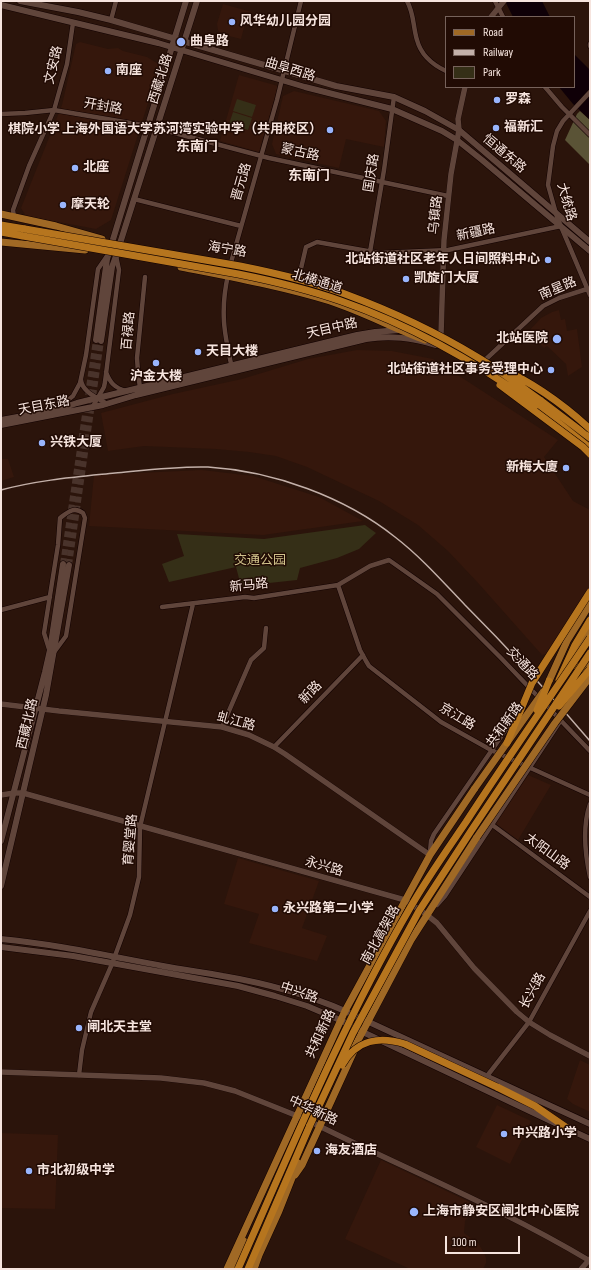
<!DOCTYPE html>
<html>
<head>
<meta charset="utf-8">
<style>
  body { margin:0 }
  #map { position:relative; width:591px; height:1270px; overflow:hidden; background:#2b140b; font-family:"Sofia Sans Condensed",sans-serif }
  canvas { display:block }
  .frame { position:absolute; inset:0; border:2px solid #f6e4de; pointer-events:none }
  .legend { position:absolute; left:445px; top:16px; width:130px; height:72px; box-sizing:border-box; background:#210b04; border:1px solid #76625b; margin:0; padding:5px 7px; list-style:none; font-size:12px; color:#f6e4de }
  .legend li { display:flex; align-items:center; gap:8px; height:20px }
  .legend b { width:20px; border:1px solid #76625b }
  .scale { position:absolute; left:445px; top:1236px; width:75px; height:18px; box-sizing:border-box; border:2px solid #f6e4de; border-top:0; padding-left:5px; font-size:12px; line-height:14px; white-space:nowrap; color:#f6e4de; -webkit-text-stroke:3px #210b04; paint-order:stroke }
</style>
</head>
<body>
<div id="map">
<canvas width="591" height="1270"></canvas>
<div class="frame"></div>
<ul class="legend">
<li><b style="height:5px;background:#a06925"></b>Road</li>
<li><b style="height:5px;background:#c3b0a9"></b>Railway</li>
<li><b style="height:11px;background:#352f17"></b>Park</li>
</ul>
<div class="scale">100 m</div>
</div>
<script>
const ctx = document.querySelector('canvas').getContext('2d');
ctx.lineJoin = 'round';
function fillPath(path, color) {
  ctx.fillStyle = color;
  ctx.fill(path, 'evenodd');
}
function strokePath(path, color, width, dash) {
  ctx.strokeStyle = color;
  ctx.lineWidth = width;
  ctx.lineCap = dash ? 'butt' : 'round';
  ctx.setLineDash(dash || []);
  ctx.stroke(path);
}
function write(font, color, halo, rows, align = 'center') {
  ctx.font = font + ' "Sofia Sans Condensed","Noto Sans SC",sans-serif';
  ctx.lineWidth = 3;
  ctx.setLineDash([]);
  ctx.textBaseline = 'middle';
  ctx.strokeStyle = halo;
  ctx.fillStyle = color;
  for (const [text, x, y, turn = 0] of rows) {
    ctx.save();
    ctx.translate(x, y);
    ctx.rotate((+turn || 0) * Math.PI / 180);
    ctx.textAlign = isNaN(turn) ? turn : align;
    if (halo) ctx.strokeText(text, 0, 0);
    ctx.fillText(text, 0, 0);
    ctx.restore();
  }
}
fillPath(new Path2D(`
  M223 4 252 12 250 20H246L241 39 221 34 218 30 217 24Z
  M80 42 108 49 118 48 123 51 147 57 160 65 111 220 96 229 26 216 21 208 62 105 76 44Z
  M239 75 278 86 259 152 220 141Z
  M294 91 379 111 386 121 384 147 346 139 339 168 276 154 272 144 283 96Z
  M559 310 561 320 565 319 567 331 577 329 582 367 568 376 566 364 547 346 544 348 528 332 541 318 552 312Z
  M357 350 392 351 433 359 558 440 544 457 573 501 590 510V606L561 650 542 655 479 584 448 551 418 525 379 501 307 467 276 456 249 452 216 449 144 446 108 451 101 413 173 394 242 379 308 359Z
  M1 459H8L14 477 1 481Z
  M202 470 253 476 319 497 363 521 263 535 89 526 94 475Z
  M528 775 551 785 518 840 495 823Z
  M238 858 319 881 302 928 327 936 317 961 249 943 259 914 224 904Z
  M580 1060 590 1065V1112L573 1104 567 1099Z
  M497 1105 531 1121 510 1164 476 1147Z
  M1 1133 58 1135 55 1209 1 1208Z
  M381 1160 476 1205 465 1221 464 1233 478 1243 484 1253 486 1258V1263L483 1269H410L345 1239Z`), '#35170c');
fillPath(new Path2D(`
  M237 99 256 105 252 117 233 111Z
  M233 112 252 118 248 130 229 124Z
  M365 525 376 533 359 549 337 558 300 568 297 580 241 586 236 567 169 582 162 564 184 556 177 534 264 539Z`), '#352f17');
fillPath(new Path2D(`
  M580 111 590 120V165L565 140 577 114Z`), '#5a5336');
fillPath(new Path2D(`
  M505 1H542L550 17H513Z
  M574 54 590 70V120L573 104 559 87H574Z`), '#0f0007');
strokePath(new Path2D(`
  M63 564 96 340
  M69 565 101 341`), '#49332b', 6, [6, 3]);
const minor = new Path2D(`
  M407 1C414 13 413 27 417 40 421 55 433 65 446 71
  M495 1 503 17
  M111 20 116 1
  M590 46V44
  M545 87 562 107 590 135
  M590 92 563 121 557 131 553 146 548 185 557 217 590 295
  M1 114 25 113 54 110 148 126 269 158 448 196
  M134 199 241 226
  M14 217 13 210 29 166 54 110 67 64 73 23
  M370 252 384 170 394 97
  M230 266 277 100 301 1
  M228 275C220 311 224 333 232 368
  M299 277 306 247 317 242 379 253 448 250 561 226
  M485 360 543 306 559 298 587 289
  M106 372C110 383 115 388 126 391
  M81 380C82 392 98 398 107 404
  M140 388 138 372 137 358 145 277
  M59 407 73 396 80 383 86 355 98 269 107 256
  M92 408 104 387 105 382 119 270 116 256
  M162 607 245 597 254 598 338 585
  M1 610 50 597
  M49 649 44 633 58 545 60 518C68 512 74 506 83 513L85 518 66 636 55 651
  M222 727 251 660 264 648 266 628
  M274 747 363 655
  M590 751 500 657 437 594 389 560 370 566 338 585 360 650 366 661 369 666 441 722 491 750 590 795
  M590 804C582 827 585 854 590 877
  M491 824 590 897
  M430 852 431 841 434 834 516 715
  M437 905 445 896 561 720
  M79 1075 82 1050 91 1012 112 964 130 915 139 877 140 827 193 604
  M487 1076 529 1022 590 911`);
const tertiary = new Path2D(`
  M491 17 504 1
  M440 346 441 334 444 240 451 174 459 130 458 119 465 87
  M1 704 59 711 222 727 249 735 274 747 285 754 430 855
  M1 795 14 793H23L405 900 427 915 437 923 474 968 517 1012 529 1022 550 1035 590 1056
  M1 1072 161 1078 204 1083 235 1091 300 1117
  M309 1121C403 1168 500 1207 590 1261
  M581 1269 590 1259`);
const secondary = new Path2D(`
  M20 1 78 12 111 20 336 86 394 97 425 111 459 130 590 242
  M1 5 158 43 305 87 392 109 442 131 457 140 482 160 590 251
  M96 340 107 259 186 1
  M101 341 112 267 116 256 197 1
  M1 420 56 410 77 403 357 335 375 332 399 330
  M1 425 103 405 136 395 366 339C391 335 412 338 436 345
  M1 841 45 672 50 650 63 564
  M1 886 46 695 69 565
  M1 939C55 944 109 956 163 966 183 970 203 972 223 976 264 983 306 994 345 1011L590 1124
  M1 947 73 956 238 986 275 996 307 1006 340 1020 367 1034 555 1123
  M564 1127 590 1139`);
const primary = new Path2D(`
  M1 214 56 226 102 239
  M1 242 85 250
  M181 267C231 277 281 286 330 301 363 312 393 328 425 340
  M590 630 572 659 575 665 583 669 590 662
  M549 681 567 641 590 604
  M350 1051 355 1046 411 940 477 837
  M295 1175 302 1165 354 1051
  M227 1269 345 1011 430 855 475 788
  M234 1269 244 1241
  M254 1269 259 1255 279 1211 292 1178 297 1162`);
const trunk = new Path2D(`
  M1 225 25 229
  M1 232 23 236
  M540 400 590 438
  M536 405 590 448
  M559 680 575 645 590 620
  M497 1087 535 1106 567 1128
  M248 1269 310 1125`);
strokePath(minor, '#120200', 5.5);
strokePath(tertiary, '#120200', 6);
strokePath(secondary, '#120200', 7);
strokePath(primary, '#120200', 8);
strokePath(trunk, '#120200', 8);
strokePath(minor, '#60453b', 4.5);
strokePath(tertiary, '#60453b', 5.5);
strokePath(secondary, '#60453b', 6);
strokePath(primary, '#a06925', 7);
strokePath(trunk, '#b6751e', 7);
strokePath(new Path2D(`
  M1 490C38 480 76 477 115 473 146 470 177 466 208 467 273 471 345 497 395 537 421 557 443 582 465 605 509 649 550 694 590 741`), '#c3b0a9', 1.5);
const primaryBridge = new Path2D(`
  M475 788 543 692
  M477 837 555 723 590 677`);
const trunkBridge = new Path2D(`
  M25 229 240 266C275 273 311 281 345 294 391 311 436 332 477 357 499 370 519 385 540 400
  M23 236 238 274C273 281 307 289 341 301 410 325 476 362 536 405
  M496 366C530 381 563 404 590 429
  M500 385 583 447 590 454
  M559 706 590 669
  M537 710 549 681
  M507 743 532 683 590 592
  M342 1065C357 1039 379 1036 405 1044L497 1087
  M310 1125 353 1033 419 911 471 831 590 653
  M238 1269C292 1147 343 1023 410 908 427 878 447 850 466 822 506 760 549 699 590 638`);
strokePath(primaryBridge, '#120200', 8, []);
strokePath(trunkBridge, '#120200', 8, []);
strokePath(primaryBridge, '#a06925', 7);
strokePath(trunkBridge, '#b6751e', 7);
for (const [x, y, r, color] of [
  [232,22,4,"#99b5fd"],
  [181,42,5,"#99b5fd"],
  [108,71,4,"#99b5fd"],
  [497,100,4,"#99b5fd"],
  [496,128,4,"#99b5fd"],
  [330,130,4,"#99b5fd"],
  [75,168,4,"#99b5fd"],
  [63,205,4,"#99b5fd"],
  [548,260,4,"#99b5fd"],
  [406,279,4,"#99b5fd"],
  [557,339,5,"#99b5fd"],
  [198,352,4,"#99b5fd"],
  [156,363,4,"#99b5fd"],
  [551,370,4,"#99b5fd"],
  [42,443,4,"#99b5fd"],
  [566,468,4,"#99b5fd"],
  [275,909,4,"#99b5fd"],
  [79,1028,4,"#99b5fd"],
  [504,1134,4,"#99b5fd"],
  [317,1151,4,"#99b5fd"],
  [29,1171,4,"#99b5fd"],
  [414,1212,5,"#99b5fd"]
]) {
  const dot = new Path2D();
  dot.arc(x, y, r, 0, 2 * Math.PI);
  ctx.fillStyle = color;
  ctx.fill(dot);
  strokePath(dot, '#210b04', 1.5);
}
write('bold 13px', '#f6e4de', '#210b04', [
  ["风华幼儿园分园",240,22],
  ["曲阜路",190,42],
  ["南座",116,71],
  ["罗森",505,100],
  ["福新汇",504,128],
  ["棋院小学 上海外国语大学苏河湾实验中学（共用校区）",322,130,"right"],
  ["北座",83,168],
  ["摩天轮",71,205],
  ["北站街道社区老年人日间照料中心",540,260,"right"],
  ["凯旋门大厦",414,279],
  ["北站医院",548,339,"right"],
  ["天目大楼",206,352],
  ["北站街道社区事务受理中心",543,370,"right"],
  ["沪金大楼",156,377,"center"],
  ["兴铁大厦",50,443],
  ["新梅大廈",558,468,"right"],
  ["永兴路第二小学",283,909],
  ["闸北天主堂",87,1028],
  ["中兴路小学",512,1134],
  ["海友酒店",325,1151],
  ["市北初级中学",37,1171],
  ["上海市静安区闸北中心医院",423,1212]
], 'left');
write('13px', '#f6e4de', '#210b04', [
  ["文安路",54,65,-77],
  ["曲阜西路",290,70,17],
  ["西藏北路",161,79,-73],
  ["开封路",103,107,10],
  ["蒙古路",300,153,12],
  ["恒通东路",504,154,40],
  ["国庆路",372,173,-81],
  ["晋元路",242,182,-74],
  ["大统路",566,202,74],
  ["乌镇路",436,215,-84],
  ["新疆路",476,233,-12],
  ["海宁路",227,250,9],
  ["北横通道",317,282,17],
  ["南星路",558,289,-23],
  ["天目中路",332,329,-13],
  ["百禄路",129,331,-85],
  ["天目东路",44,406,-11],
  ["新马路",249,586,-6],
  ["交通路",522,664,47],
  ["新路",311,693,-46],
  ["京江路",457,717,31],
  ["虬江路",236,722,15],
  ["西藏北路",28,724,-77],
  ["共和新路",505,725,-54],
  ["育婴堂路",131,840,-85],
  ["太阳山路",547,852,36],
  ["永兴路",324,867,16],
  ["南北高架路",381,935,-61],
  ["长兴路",533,991,-61],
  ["中兴路",299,993,19],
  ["共和新路",321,1034,-65],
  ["中华新路",313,1111,25]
]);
write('13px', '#d0c28b', '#210b04', [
  ["交通公园",260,561]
]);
write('bold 14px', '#f6e4de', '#210b04', [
  ["东南门",197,147],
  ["东南门",309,176]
]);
</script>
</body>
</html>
